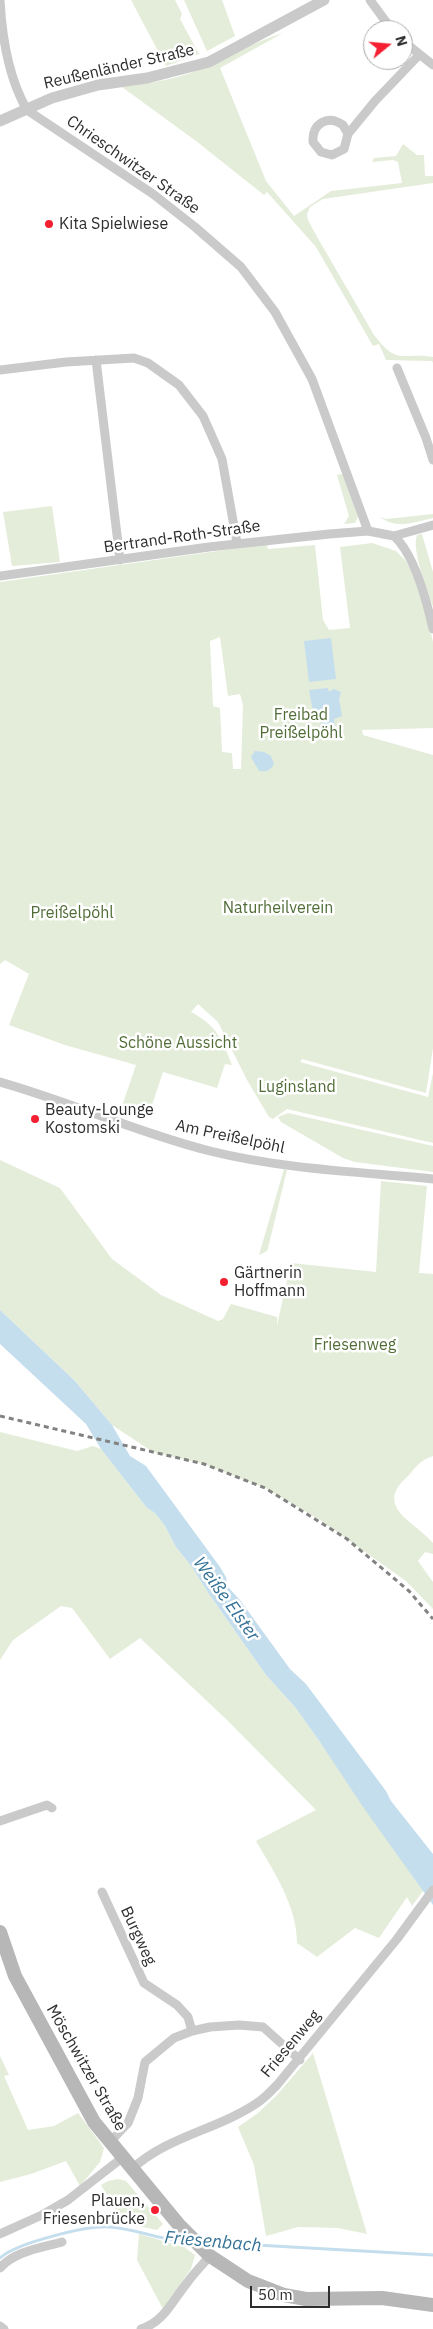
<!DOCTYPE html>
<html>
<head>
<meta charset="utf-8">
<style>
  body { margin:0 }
  #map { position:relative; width:433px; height:2329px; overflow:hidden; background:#fff; font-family:"IBM Plex Sans",sans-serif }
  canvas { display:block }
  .north { position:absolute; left:363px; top:20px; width:50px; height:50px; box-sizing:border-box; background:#fff; border:1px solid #ababab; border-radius:50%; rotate:73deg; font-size:14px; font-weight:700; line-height:20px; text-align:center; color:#2d2d2d }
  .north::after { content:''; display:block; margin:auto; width:18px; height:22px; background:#f51f32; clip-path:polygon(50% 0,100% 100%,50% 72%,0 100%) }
  .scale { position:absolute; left:250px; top:2286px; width:80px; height:22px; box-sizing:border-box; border:2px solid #2d2d2d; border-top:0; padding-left:6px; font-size:15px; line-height:18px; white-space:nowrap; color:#2d2d2d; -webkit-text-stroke:4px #fff; paint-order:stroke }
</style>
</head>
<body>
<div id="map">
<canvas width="433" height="2329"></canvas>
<div class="north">N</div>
<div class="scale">50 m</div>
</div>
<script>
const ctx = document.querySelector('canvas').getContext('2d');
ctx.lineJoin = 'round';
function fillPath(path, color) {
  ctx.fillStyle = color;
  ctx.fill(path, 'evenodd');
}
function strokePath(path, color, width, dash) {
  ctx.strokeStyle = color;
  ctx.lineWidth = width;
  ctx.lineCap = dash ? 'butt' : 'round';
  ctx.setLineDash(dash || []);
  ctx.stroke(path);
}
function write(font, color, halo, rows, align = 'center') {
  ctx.font = font + ' "IBM Plex Sans",sans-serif';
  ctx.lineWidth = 5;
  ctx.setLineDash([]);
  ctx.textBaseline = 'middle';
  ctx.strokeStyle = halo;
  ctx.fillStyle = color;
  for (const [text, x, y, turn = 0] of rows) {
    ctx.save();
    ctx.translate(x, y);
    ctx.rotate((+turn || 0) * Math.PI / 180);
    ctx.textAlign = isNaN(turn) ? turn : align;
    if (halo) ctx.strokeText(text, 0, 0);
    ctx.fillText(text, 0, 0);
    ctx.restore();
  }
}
fillPath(new Path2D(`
  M131 0H175L182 14 180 19 199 54 166 66Z
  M184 0H222L235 36 207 51Z
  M283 33 220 68 266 181 294 216 331 191 402 183 398 162 393 160 372 162 374 158 396 156 403 144 417 155H424L425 176H433V183L323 199 310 207 307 214 308 220 316 235 374 335C398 366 400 352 433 357V363L432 361 386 360 379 344 373 346 316 247 267 192 264 195 196 141 122 87C147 83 175 80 198 70 227 58 253 42 283 33Z
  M341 474 343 475 358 517 355 523 344 524 349 516 337 475Z
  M52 506 60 562 12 566 3 512Z
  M433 514V518C414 522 397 530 380 517L386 519Z
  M422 534 433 572V607C428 590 411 551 417 535Z
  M372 543 396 551 405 560 411 570 425 607 433 642V728L362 730 363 735 433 755V1048L426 1093 302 1059 300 1062 428 1097 433 1073V1143L287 1109 273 1119 269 1117 247 1080 218 1022 198 1004 191 1012C217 1026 222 1039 232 1065L225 1064 217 1088 163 1072 148 1117 121 1109 136 1065 65 1045 9 1025 29 974 5 960 0 964V582L267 544 268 549 315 545 323 620 329 630 350 628 340 547ZM220 637 228 696 240 694 243 705 241 769H233L232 753 222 752 220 708 213 706 210 641Z
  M288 1113 433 1146V1172L355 1162 343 1158 281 1122 278 1117Z
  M0 1160 60 1188 112 1259 161 1295 218 1321 223 1319 231 1304 277 1317V1325L291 1263 376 1272 381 1181 427 1186 419 1273 433 1274V1456C416 1462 416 1469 404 1480 375 1508 418 1524 433 1543V1554L425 1552 418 1561 433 1582V1609L406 1581 320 1520 265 1488 204 1464 153 1452 112 1425 75 1381 0 1310Z
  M284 1169 287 1170 269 1244 267 1251 259 1255Z
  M0 1432 77 1451 93 1446 101 1449 147 1508 155 1513 165 1526 176 1547 192 1567 209 1594 266 1675 295 1707 320 1742 423 1891 412 1906 407 1897 379 1938 355 1928 317 1957 297 1943C297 1906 274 1872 256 1841L316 1810 227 1720 140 1638 110 1659 72 1608 61 1606 13 1640 0 1660Z
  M313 2053 367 2234 338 2228 298 2227 266 2236 254 2165 238 2127 258 2113 277 2095Z
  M0 2056 9 2075 4 2076 28 2130 54 2126 78 2113 104 2148 100 2162 80 2186 66 2161 31 2174 0 2182Z
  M118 2179 126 2181 163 2224 157 2230 124 2223 101 2185 108 2181Z
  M139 2234 184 2247 195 2255 191 2269 163 2309 137 2260Z`), '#e4edd9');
fillPath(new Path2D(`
  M331 638 336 679 309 682 304 641Z
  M328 688 329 692 334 689 341 692 339 699 342 716 334 719 335 726 323 728 321 721 315 722 309 690Z
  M255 751 264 752 271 756 274 764C270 771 266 772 259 771L251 757Z
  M0 1310 75 1381 112 1425 130 1456 146 1466 220 1567 226 1577 228 1587 240 1600 290 1669 306 1684 386 1791 391 1801 433 1854V1905L363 1807 320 1742 295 1707 266 1675 209 1594 192 1567 176 1547 165 1526 155 1513 147 1508 101 1449 86 1424 0 1344Z`), '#c4deee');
strokePath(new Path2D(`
  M203 2242 433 2255
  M0 2258C16 2243 88 2225 110 2227 137 2229 163 2241 189 2242`), '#c4deee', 3);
strokePath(new Path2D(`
  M0 0C2 38 8 77 27 110L153 194 195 227 241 267 275 312 312 379 368 531
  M370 0 392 30
  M403 41 433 65
  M348 134 344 149 332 155 321 152 313 142C312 124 327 114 343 125L348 134 375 101 419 55
  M96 360 120 560
  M397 368 426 438 433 460
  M0 370 66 362 134 358 148 363 179 385 203 416 222 459 237 543
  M394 536C415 555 427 602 433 629
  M0 576 209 547 329 534 368 531 394 536 433 525
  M0 1082C71 1102 138 1133 210 1151 282 1169 359 1172 433 1179
  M0 1821 47 1805 52 1808
  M102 1892 144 1983 177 2005 188 2017 192 2031
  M109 2143 128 2123 138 2098 145 2062 174 2038 192 2031 210 2027 239 2025 263 2027 300 2060
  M132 2169C168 2136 217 2130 257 2103 264 2099 271 2091 277 2085L397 1939 433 1890
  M0 2234 42 2215 68 2200 122 2158
  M0 2268C15 2251 41 2248 62 2242
  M0 2326 4 2329
  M141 2329C164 2322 172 2301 187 2283 194 2273 202 2265 210 2256`), '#cacaca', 9);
strokePath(new Path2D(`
  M0 121 52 98 98 85 147 78 209 62 324 0`), '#cacaca', 11);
strokePath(new Path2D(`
  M0 1932 15 1976 94 2122 179 2225 210 2256 248 2281 284 2295 306 2299 382 2298 433 2305`), '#b7b7b7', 14);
strokePath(new Path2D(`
  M0 1416 204 1464 265 1488 347 1539 409 1591 433 1619`), '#828282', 3, [5, 4]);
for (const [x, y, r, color] of [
  [49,224,5,"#f51f32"],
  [35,1119,5,"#f51f32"],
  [224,1282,5,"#f51f32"],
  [155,2210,5,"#f51f32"]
]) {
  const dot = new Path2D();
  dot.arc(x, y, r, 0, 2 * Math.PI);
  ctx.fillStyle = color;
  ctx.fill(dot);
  strokePath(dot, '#fff', 2);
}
write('16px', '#2d2d2d', '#fff', [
  ["Reußenländer Straße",119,67,-13],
  ["Chrieschwitzer Straße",133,165,35],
  ["Bertrand-Roth-Straße",182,537,-8],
  ["Am Preißelpöhl",230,1137,12],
  ["Burgweg",138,1936,65],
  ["Friesenweg",291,2044,-50],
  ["Möschwitzer Straße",86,2068,60]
]);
write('16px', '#2d2d2d', '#fff', [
  ["Kita Spielwiese",59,224],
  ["Beauty-Lounge",45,1110],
  ["Kostomski",45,1128],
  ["Gärtnerin",234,1273],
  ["Hoffmann",234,1291],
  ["Plauen,",145,2201,"right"],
  ["Friesenbrücke",145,2219,"right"]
], 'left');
write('16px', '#516d37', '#fff', [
  ["Freibad",301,715],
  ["Preißelpöhl",301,733],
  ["Naturheilverein",278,908],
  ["Preißelpöhl",72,913],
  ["Schöne Aussicht",178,1043],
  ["Luginsland",297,1087],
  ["Friesenweg",355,1345]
]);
write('italic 18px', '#347297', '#fff', [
  ["Weiße Elster",226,1599,54],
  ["Friesenbach",213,2242,5]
]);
</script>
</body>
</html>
